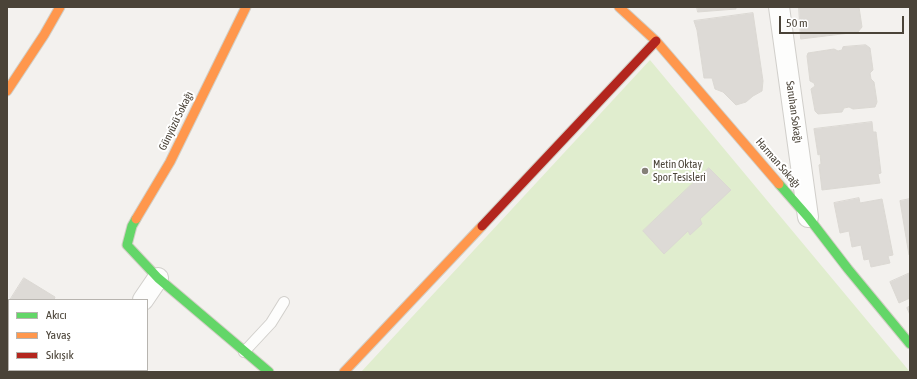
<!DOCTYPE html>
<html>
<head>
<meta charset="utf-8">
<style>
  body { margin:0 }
  #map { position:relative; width:917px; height:379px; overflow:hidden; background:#f3f1ee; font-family:"Asap Condensed",sans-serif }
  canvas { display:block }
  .frame { position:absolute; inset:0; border:8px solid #4a4338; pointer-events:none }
  .legend { position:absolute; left:8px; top:299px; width:140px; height:72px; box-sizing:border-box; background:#fff; border:1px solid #b7b4af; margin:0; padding:5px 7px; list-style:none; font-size:12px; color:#4a4338 }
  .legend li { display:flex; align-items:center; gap:8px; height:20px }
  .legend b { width:20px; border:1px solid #b7b4af }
  .scale { position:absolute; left:779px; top:16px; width:125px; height:18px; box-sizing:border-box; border:2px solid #4a4338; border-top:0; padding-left:5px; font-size:12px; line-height:14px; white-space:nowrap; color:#4a4338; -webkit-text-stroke:3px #fff; paint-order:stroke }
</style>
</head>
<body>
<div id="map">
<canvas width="917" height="379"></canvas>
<div class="frame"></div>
<ul class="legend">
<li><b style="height:5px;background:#63d668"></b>Akıcı</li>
<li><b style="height:5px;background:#ff974d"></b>Yavaş</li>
<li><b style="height:5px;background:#b3261e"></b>Sıkışık</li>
</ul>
<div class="scale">50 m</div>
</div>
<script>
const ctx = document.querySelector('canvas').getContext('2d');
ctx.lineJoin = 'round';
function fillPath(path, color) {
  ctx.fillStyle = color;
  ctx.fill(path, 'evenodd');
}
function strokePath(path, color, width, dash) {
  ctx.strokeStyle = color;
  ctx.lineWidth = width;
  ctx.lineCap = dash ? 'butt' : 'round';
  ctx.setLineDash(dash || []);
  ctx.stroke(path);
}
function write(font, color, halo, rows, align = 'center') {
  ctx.font = font + ' "Asap Condensed",sans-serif';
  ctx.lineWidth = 4;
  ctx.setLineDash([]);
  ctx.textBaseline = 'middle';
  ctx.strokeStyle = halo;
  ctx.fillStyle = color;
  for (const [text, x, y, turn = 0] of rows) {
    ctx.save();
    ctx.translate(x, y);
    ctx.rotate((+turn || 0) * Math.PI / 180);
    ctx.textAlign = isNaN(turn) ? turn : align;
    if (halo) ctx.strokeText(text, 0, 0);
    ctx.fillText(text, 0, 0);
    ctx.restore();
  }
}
fillPath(new Path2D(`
  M650 60 910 372H361Z`), '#e0edce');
const building = new Path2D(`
  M697 7H736V9L698 12Z
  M799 7H859L862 27 858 32 801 39Z
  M753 13 763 81 762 91 753 96 746 102 736 105 723 92 715 89 712 78H704L697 30 694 21Z
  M866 45 870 48 873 70 870 73 871 79 874 82 877 102 875 107 853 109 849 107 844 108 842 112 818 114 815 111 811 89 815 86 814 83 810 81 807 56 808 53 834 49 838 51 842 50 843 47Z
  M872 122 873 132H876L881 173 878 174 880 183 822 190 819 165 821 164 820 154 818 155 814 129Z
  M709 168 731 190 700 219 702 224 690 235 688 231 664 254 643 231Z
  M859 198 860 203 882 199 893 255 888 256 890 263 871 267 869 259 864 260 861 245 852 247 849 231 840 233 834 203Z
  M910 199V254L909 255 900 201Z
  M910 273V298L899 303 890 282Z
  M24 278 55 297 54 300H10Z
  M9 301V319L7 317V304Z
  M910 306V315L907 308Z
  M7 359 9 361V370H24L28 372H7Z
  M113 370H142L145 372H112Z`);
fillPath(building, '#dddad6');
strokePath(building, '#dbd8d3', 1);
const lane = new Path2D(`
  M244 352 271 323 284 302`);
const street = new Path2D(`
  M779 7 808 217
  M143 300 158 278
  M7 340 9 341
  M48 370 51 372
  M97 372 98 370`);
const fast = new Path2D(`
  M779 184 808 217 848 269 910 344
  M136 219 132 226 127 245 158 278 269 372`);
const slow = new Path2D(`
  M619 7 656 41 779 184
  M7 91 44 35 60 7
  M136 219 170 162 246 7
  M344 372 482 226`);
const jam = new Path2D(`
  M482 226 656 41`);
strokePath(lane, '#d1cfcb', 12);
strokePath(street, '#d1cfcb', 22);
strokePath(fast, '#d2cec5', 11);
strokePath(slow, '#d2cec5', 11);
strokePath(jam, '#d2cec5', 11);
strokePath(lane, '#fdfdfc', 10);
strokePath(street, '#fdfdfc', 20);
strokePath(fast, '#63d668', 9);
strokePath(slow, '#ff974d', 9);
strokePath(jam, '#b3261e', 9);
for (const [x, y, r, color] of [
  [645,171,4,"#858078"]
]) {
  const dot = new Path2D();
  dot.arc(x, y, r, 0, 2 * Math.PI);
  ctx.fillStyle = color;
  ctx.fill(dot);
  strokePath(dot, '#fff', 1.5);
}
write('11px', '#4a4338', '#fff', [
  ["Saruhan Sokağı",794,112,82],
  ["Günyüzü Sokağı",176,121,-64],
  ["Harman Sokağı",778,163,49]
]);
write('11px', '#4a4338', '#fff', [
  ["Metin Oktay",653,165],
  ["Spor Tesisleri",653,178]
], 'left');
</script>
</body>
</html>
